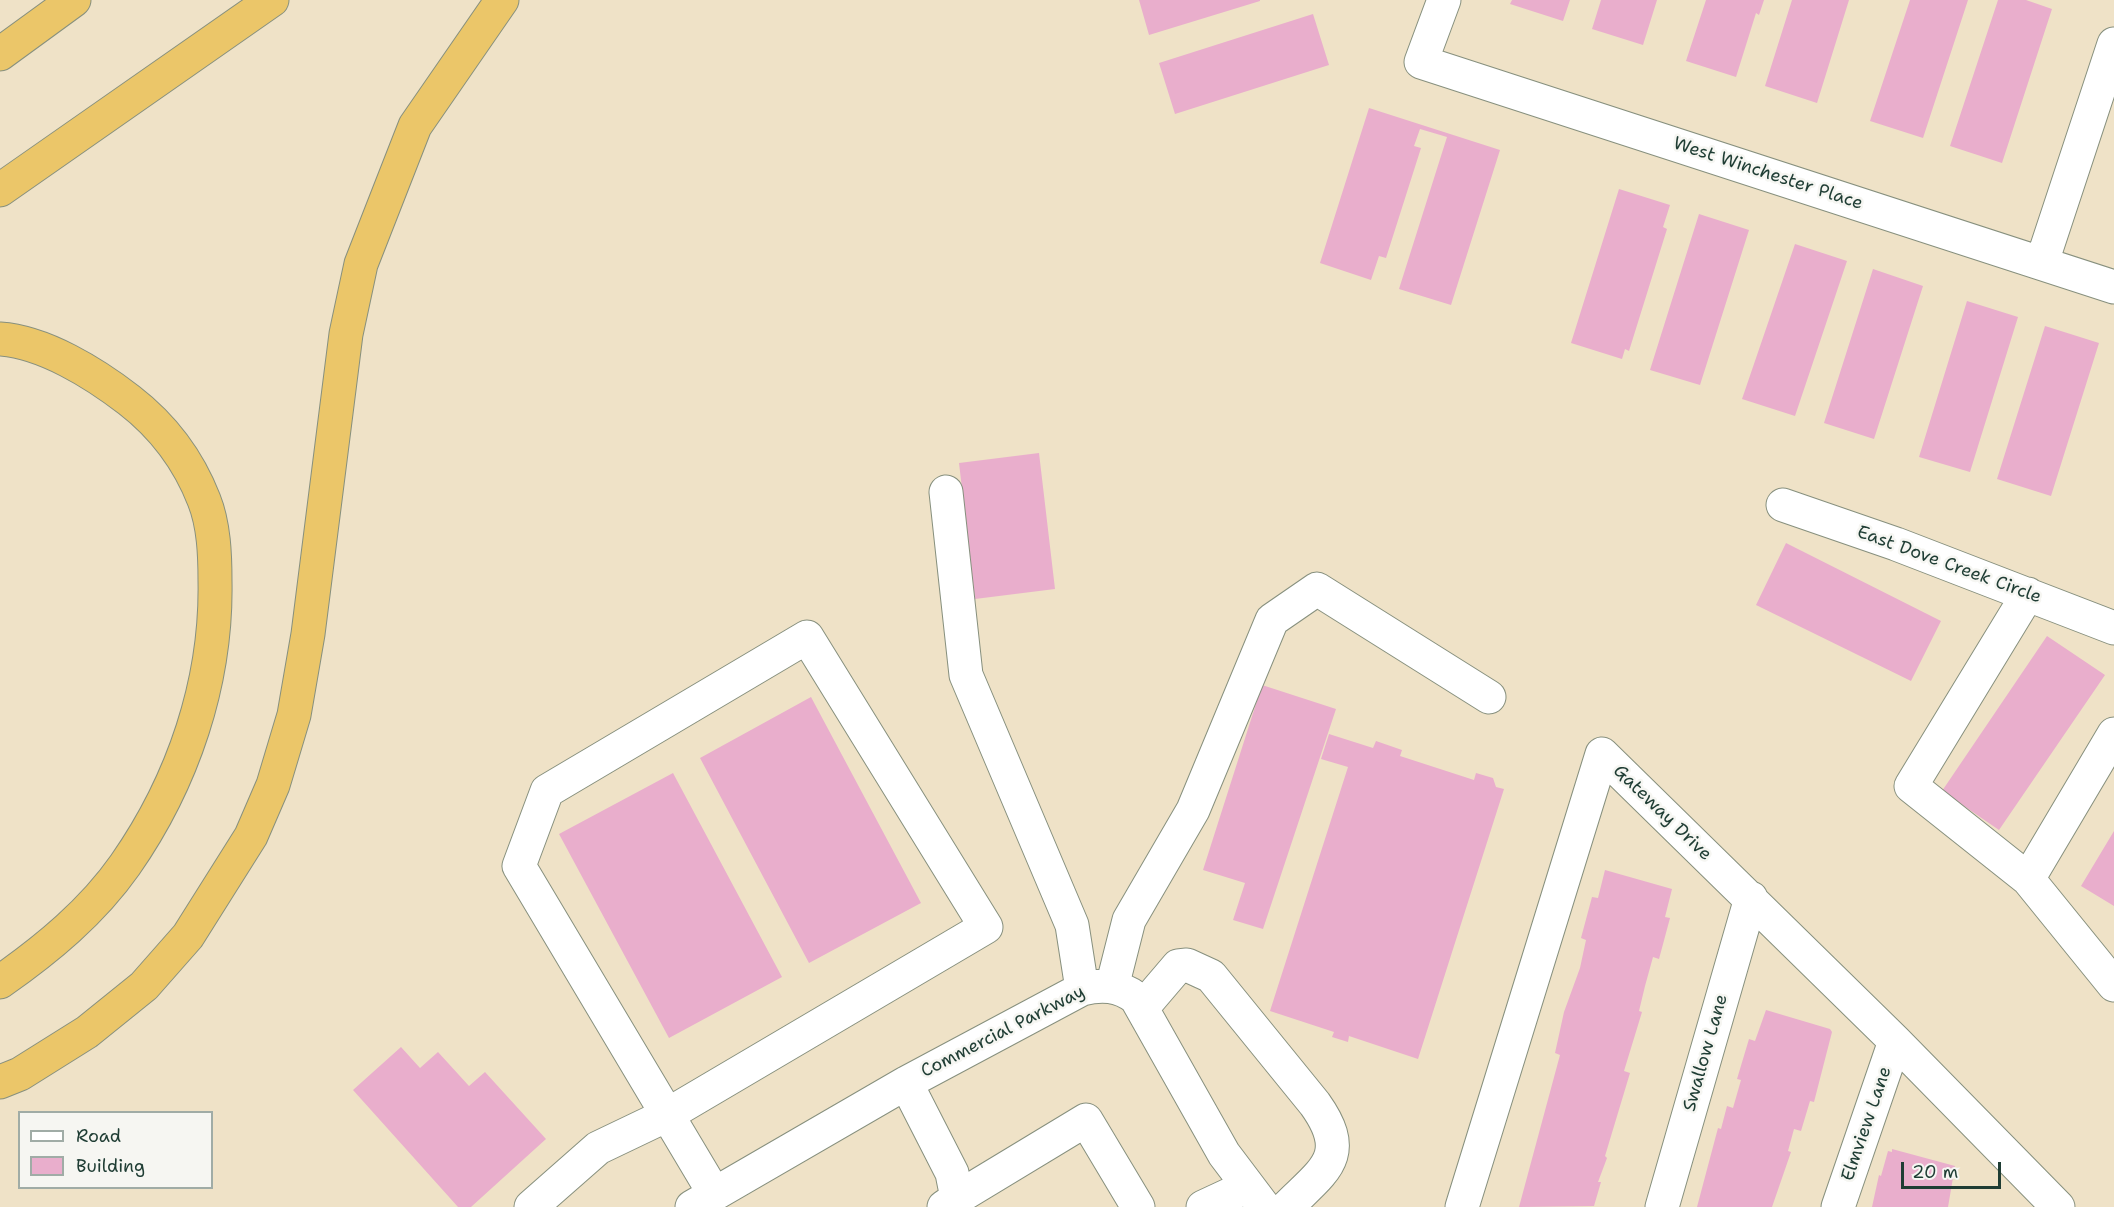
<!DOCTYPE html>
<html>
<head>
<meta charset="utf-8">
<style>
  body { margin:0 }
  #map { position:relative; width:2114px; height:1207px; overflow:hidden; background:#efe2c7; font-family:"Shantell Sans",sans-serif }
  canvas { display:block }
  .legend { position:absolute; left:18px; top:1111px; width:195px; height:78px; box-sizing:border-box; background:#f6f6f2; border:2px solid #a0aca6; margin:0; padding:8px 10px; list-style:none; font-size:18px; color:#1f3d34 }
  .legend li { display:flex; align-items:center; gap:12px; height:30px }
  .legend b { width:30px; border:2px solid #a0aca6 }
  .scale { position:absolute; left:1901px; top:1162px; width:100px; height:27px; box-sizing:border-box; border:3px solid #1f3d34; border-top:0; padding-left:8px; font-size:18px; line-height:21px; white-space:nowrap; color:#1f3d34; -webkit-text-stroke:4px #f6f6f2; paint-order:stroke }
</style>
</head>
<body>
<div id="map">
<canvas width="2114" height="1207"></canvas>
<ul class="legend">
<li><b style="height:8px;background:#fff"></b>Road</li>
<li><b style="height:16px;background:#e9aecc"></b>Building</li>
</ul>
<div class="scale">20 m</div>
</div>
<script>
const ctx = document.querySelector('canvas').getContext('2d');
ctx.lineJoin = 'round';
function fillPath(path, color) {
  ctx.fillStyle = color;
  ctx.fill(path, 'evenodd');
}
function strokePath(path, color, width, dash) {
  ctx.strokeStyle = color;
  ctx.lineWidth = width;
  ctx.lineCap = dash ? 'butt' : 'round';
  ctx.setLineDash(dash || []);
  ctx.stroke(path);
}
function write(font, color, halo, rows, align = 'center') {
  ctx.font = font + ' "Shantell Sans",sans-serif';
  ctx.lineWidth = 5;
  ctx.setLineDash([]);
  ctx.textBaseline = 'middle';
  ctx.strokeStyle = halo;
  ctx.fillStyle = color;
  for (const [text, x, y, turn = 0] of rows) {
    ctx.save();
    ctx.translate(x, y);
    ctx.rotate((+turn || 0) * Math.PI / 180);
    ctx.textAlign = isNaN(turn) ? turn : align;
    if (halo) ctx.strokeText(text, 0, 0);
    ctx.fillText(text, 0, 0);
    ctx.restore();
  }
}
fillPath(new Path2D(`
  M1139 0H1260V1L1149 35Z
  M1512 0H1570L1563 21 1510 4Z
  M1601 0H1657L1643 45 1592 29Z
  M1706 0H1764L1759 15 1756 13 1736 77 1686 61Z
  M1792 0H1849L1817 103 1765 86Z
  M1910 0H1968L1923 138 1870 121Z
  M1998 0H2026L2052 9 2002 163 1950 146Z
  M1313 14 1329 65 1175 114 1159 63Z
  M1369 108 1500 150 1451 305 1399 289 1447 137 1420 129 1414 146 1421 148 1386 258 1379 256 1371 280 1320 263Z
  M1619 189 1670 205 1663 227 1667 229 1629 351 1625 349 1622 359 1571 343Z
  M1699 214 1749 230 1700 385 1650 370Z
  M1795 244 1847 261 1795 416 1742 399Z
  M1873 269 1923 286 1874 439 1824 423Z
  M1967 301 2018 317 1970 472 1919 457Z
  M2045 326 2099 343 2051 496 1997 479Z
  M1039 453 1055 589 975 599 959 463Z
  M1786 543 1941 621 1911 681 1756 605Z
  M2047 636 2105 675 1999 830 1942 791Z
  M1262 685 1336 709 1263 929 1233 920 1245 883 1203 870Z
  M811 697 921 903 809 963 700 758Z
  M1329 734 1373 748 1376 741 1402 750 1400 756 1474 780 1476 773 1493 778 1496 787 1504 789 1418 1059 1349 1036 1348 1042 1332 1037 1334 1032 1270 1011 1348 767 1321 759Z
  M673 773 782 977 669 1038 559 834Z
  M2114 831V906L2081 886Z
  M1605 870 1672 889 1665 917 1670 918 1659 959 1653 957 1645 986 1639 1011 1642 1012 1624 1071 1630 1073 1605 1156 1607 1158 1598 1182H1601L1594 1206 1519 1207 1560 1055 1555 1053 1564 1012 1580 968 1586 940 1581 938 1592 897 1598 898Z
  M1766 1010 1830 1029 1832 1032 1814 1102 1810 1101 1801 1131 1794 1129 1788 1151 1791 1152 1772 1207H1697L1718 1128 1721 1129 1727 1106 1733 1108 1741 1080 1737 1079 1749 1039 1755 1041Z
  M401 1047 420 1068 438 1052 469 1086 485 1072 546 1139 471 1207H458L353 1090Z
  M1892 1149 1955 1166 1948 1207H1872L1879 1175 1881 1176 1888 1151 1892 1152Z`), '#e9aecc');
const minor = new Path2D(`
  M1444 0 1421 62 2114 287
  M2042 262 2114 44
  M946 492 966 675 1072 925 1082 989
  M1783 505 1896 544 2114 628
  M2028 594 1911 786 2028 879 2114 985
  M2028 879 2114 734
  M1112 987 1129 920 1193 810 1272 620 1317 589 1489 697
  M1143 1007 1178 966 1187 965 1211 976 1315 1104C1352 1156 1324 1170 1287 1207
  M906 1083 952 1173 957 1198 944 1207
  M957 1198 1086 1120 1138 1207
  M531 1207 598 1148 667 1115 986 927 807 637 547 791 519 866C584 975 649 1084 714 1193
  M692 1207 906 1083 1082 989C1102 984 1119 985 1136 998L1224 1154 1264 1207
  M1203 1207 1246 1187
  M1462 1207 1602 754 1895 1041 2058 1207
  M1662 1207 1751 898
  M1838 1207 1895 1041`);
const highway = new Path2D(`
  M0 54 74 0
  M0 190 272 0
  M0 339C44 342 94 373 129 400 164 427 188 459 204 500 214 525 215 555 215 581 217 682 183 782 125 865 92 912 47 949 0 982
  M0 1082 20 1074 87 1032 144 986 188 936 251 836 273 785 294 715 308 634 346 334 361 264 415 126 502 0`);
strokePath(minor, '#87907e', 35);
strokePath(highway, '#87907e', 35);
strokePath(minor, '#fff', 33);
strokePath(highway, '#ebc669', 33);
write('18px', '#1f3d34', '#f6f6f2', [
  ["West Winchester Place",1768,174,18],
  ["East Dove Creek Circle",1949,565,20],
  ["Gateway Drive",1662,813,44],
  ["Commercial Parkway",1003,1032,-27],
  ["Swallow Lane",1706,1053,-74],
  ["Elmview Lane",1867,1124,-71]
]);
</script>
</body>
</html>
